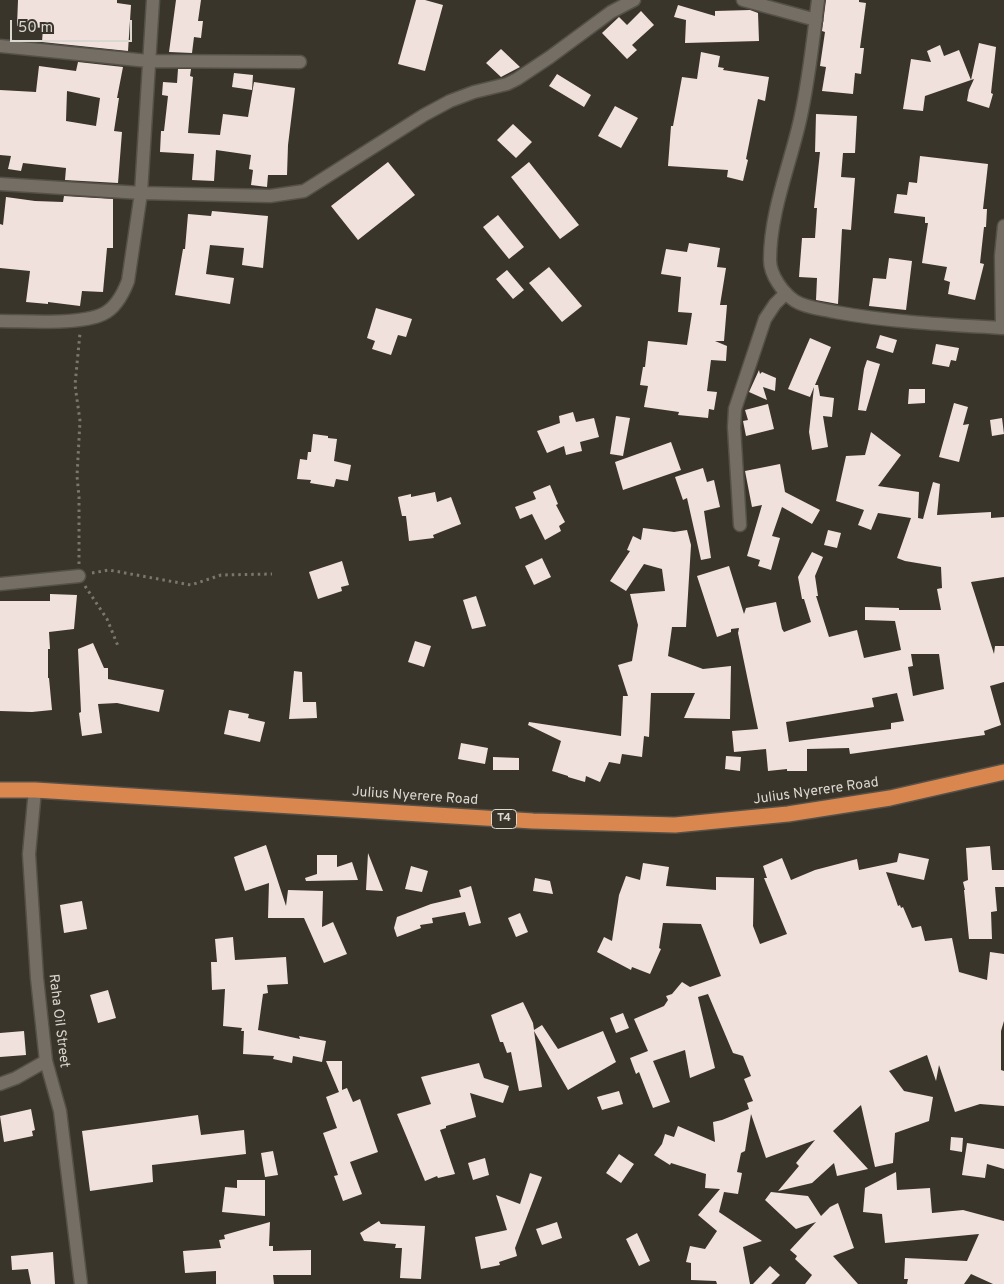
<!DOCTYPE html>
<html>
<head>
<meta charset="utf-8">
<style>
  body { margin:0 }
  #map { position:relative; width:1004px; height:1284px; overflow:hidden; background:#3a352b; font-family:Overpass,sans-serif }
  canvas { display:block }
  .scale { position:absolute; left:10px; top:20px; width:122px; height:22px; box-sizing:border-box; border:2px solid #dbd8d2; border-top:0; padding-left:6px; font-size:15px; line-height:18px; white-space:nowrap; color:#dbd8d2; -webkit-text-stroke:4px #3a352b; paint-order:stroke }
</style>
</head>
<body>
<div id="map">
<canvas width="1004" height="1284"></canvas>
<div class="scale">50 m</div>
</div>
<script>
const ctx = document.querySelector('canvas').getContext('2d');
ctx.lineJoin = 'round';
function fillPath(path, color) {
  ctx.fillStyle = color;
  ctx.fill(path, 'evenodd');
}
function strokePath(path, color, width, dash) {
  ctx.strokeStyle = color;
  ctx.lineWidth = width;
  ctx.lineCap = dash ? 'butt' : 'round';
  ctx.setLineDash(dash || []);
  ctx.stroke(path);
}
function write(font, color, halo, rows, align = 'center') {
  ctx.font = font + ' Overpass,sans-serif';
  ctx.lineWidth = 5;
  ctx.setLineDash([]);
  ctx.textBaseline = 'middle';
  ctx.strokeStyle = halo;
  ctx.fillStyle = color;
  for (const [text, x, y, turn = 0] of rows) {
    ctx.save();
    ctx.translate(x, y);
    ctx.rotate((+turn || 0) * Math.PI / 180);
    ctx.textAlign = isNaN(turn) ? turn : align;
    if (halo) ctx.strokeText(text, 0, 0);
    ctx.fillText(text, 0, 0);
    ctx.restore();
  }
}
fillPath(new Path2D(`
  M18 0H117V3L131 5 128 51 42 42 43 28 17 26Z
  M176 0H201L198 21H203L201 38 194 37 192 53 169 52Z
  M416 0H425L443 5 425 71 398 64Z
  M826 0H859V2L866 3 860 48H864L861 74 855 73 853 94 822 91 826 67 820 66 825 32 822 31Z
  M678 5 715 16V11L750 10 758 13 759 41 685 43 686 20 674 17Z
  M641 11 654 25 632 45 637 50 627 59 602 33 619 17 627 25Z
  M979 43 996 47 991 93 993 94 989 108 967 101 969 90 974 79 971 80Z
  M940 45 944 56 959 50 971 80 925 96 923 111 903 109 911 59 931 62 927 51Z
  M501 49 520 67 501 77 486 63Z
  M701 52 720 56 718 67 724 68 723 70 769 77 765 101 758 99 746 159 748 160 743 181 727 177 728 170 668 166 671 126H673L682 77 697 79Z
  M78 62 123 67 117 98H119L114 131 122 132 118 183 65 180 66 168 23 163 21 171 8 169 11 156 0 155V90L36 92 39 66 76 71ZM67 91 100 98 96 126 66 121Z
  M178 69H191L190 76 193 77 188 133 220 135 223 114 248 117 254 82 295 88 288 145 287 175H268L267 187 251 185 253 170 249 169 251 155 216 150 214 181 192 180 194 154 160 152 161 131H164L168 96 162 95 163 82 177 83Z
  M234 73 253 75 252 90 232 87Z
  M557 74 591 95 584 107 549 86Z
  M615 106 638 118 621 148 598 136Z
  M816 114 857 116 855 153H843L841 177 855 178 851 230 842 229 838 304 816 300 817 278 799 277 802 238H815L817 208H814L820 152H815Z
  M513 124 532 142 516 158 497 140Z
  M920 156 988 164 983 209H987L986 227H984L980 263 984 264 975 300 948 294 950 282 944 280 947 267 922 263 928 223H925V217L894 213 897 194 907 195 909 182 917 183Z
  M388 162 415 195 358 240 331 206Z
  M529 162 579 225 560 239 511 177Z
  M64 196 113 199V248H107L103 292 82 291 80 306 48 302V304L26 302 30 271 0 268V224L3 225 6 197 35 201 63 202Z
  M212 211 268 216 263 268 242 265 244 248 210 245 206 274 234 278 230 304 175 295 183 249H185L188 214 211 216Z
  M498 215 524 247 509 259 483 227Z
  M689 243 720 248 717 267 726 268 720 305H727L724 341H715L727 346 726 361 711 360 707 391 717 392 714 410 709 409 708 418 678 415 679 412 644 407 648 386 640 385 643 367H645L648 341 687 345 692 313 678 312 681 277 661 274 666 249 687 252Z
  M889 258 912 261 906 310 869 306 873 278 886 279Z
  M549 267 582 306 562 322 529 283Z
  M507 270 524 290 513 299 496 279Z
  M376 308 412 319 406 337 398 335 391 355 372 349 375 341 367 338Z
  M880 335 897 340 893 353 876 348Z
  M810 338 831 347 815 385H818L820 396 834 398 832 417 823 416 828 447 812 450 809 432 814 387 810 397 788 389Z
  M936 344 959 348 956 361 951 360 949 367 932 364Z
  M867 360 880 364 866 411 858 410 864 369Z
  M759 370 760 374 762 372 776 378 775 391 763 387 767 400 749 392Z
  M909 389H925V403L908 404Z
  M954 403 968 407 963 425 969 424 959 462 939 457Z
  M768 404 774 429 746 436 743 421 748 420 745 410Z
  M573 412 576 422 594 418 599 437 580 442 582 451 566 455 564 446 547 453 537 431 560 423 559 416Z
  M616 416 630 418 623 456 610 454Z
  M1002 418 1004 434 992 436 990 420Z
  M871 432 901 455 878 486 919 492 918 518 923 519 933 482 940 484 937 515 991 512V518L1004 517V577L971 582 994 654 995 646H1004V682L990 686 1001 725 984 731 985 735 850 754 849 748 807 749V771H787V769L768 771 766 749 734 752 732 731 758 729 738 633 739 628 731 629V632L717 637 697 576 729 566 744 614 746 608 776 602 782 629 784 632 811 622 804 599H802L798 577 812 552 823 557 815 576 818 596H816L829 637 857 630 864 658 901 650 895 621 865 620V607L899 608V610H941L937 589 942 588 941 567 905 561 897 558 911 518 878 513 871 530 858 525 864 510 836 501 846 456 865 455ZM911 654H939L944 689 913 696 908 667 913 666ZM897 693 904 721 891 723V729L789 742 786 722 874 707 872 698Z
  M313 434 328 436V438L337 439 334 461 351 465 348 481 336 479 334 487 310 483 311 480 297 479 300 459 307 460 308 452H311Z
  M671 442 681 470 623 490 615 462Z
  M780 464 785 492 820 510 812 524 782 507 772 536 780 538 771 570 758 566 760 560 747 556 762 505 752 507 745 471Z
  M703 468 707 482 714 480 720 507 704 511 711 558 701 560 687 498 683 500 675 477Z
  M550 485 558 504 556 505 565 522 559 526 561 531 545 540 532 514 520 519 515 507 536 499 533 492Z
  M435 492 437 502 451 497 461 524 433 535 434 538 409 541 406 516H402L398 497 411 494V497Z
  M643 528 674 532 687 530 691 545 686 627H672L668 656 703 669 731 666 730 719 684 718 695 693H651L649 737 644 736 642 757 622 754 620 764 609 762 600 782 586 776 585 782 568 777V776L552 771 561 741 528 725 529 722 621 736 623 696H628L618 665 632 661 638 625 630 594 665 591 662 569 644 564 626 591 610 581 630 551 627 550 633 536 641 540Z
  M828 530 841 533 837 548 824 545Z
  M542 558 551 577 534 585 525 566Z
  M342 561 349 585 341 587 342 591 318 599 309 572Z
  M50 594 77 595 74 629 49 632 50 649H48V678H49L52 710 32 712 0 711V601H50Z
  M476 596 486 626 472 629 463 600Z
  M415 641 431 646 424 667 408 662Z
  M93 643 104 668H108V679L164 690 159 712 117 703 98 704 102 733 82 736 79 713 81 712 78 649Z
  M294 671 302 672 303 702H316L317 718 289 719Z
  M229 710 249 714 248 718 265 722 260 742 224 734Z
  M461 743 488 748 485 764 458 759Z
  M726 756 741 757 740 771 725 769Z
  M493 757 519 758V770H493Z
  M266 845 286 906 288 890 323 891 322 927 333 922 347 954 324 963 304 918H268L269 883 245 891 234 857Z
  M990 846 992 870H1004V887H995L997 911 991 912 992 939H969L964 890H965L963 882 968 880 966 848Z
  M368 853 383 891 366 890Z
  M899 853 929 859 924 880 886 872 898 906 900 905 901 908 903 907 912 928 921 926 925 941 952 938 959 972 987 980 990 952 1004 954V1021L1001 1031V1070L1004 1071V1106L980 1104 955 1112 939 1065 936 1081 927 1055 889 1071 904 1091 933 1097 929 1121 895 1133 893 1163 875 1167 861 1105 833 1131 868 1169 837 1176 834 1163 812 1183 778 1191 799 1166 796 1163 815 1140 766 1158 751 1114 745 1151 741 1153 737 1172 742 1173 738 1194 724 1192 719 1212 762 1241 743 1247 750 1284H717L716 1281 691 1280V1263L686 1262 690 1246 705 1249 717 1231 698 1215 720 1189 705 1188 706 1174 671 1163 670 1165 654 1155 662 1144 665 1134 674 1137 678 1126 715 1142 713 1122 722 1120 749 1109 747 1103 753 1101 744 1079 751 1076 743 1056 733 1053 708 994 698 997 715 1068 690 1078 685 1050 653 1061 670 1102 653 1108 639 1072 636 1074 630 1058 648 1051 634 1019 664 1006 668 1000 666 996 672 994 682 982 690 987 721 976 701 924 663 923 659 948 661 949 650 974 632 967 631 970 597 952 604 937 612 941 619 895 626 876 640 880 643 863 669 867 666 886 716 890V877L754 878 753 926 760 944 787 934 764 878H767L763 866 782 858 791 880 815 870 857 859 859 870 897 862Z
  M317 855H337V867L352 862 358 880 306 881 305 878 317 874Z
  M411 866 428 871 422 892 405 889Z
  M535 878 550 881 553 894 533 891Z
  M471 886 481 923 469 926 465 912 432 918 433 923 420 925 421 928 397 937 394 928 397 917 431 904 461 897 459 890Z
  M82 901 87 929 64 933 60 905Z
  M520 913 528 932 516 937 508 918Z
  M233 937 235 960 286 957 288 984 267 985 268 993 263 994 258 1030 300 1039 299 1036 326 1041 322 1062 293 1056 292 1063 273 1059 274 1056 243 1054 244 1031H241L242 1028 223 1026 225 989 212 990 211 962H217L215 939Z
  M108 990 116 1018 98 1023 90 995Z
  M523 1002 533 1023 534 1030 542 1025 558 1049 603 1031 616 1062 568 1090 534 1031 542 1087 519 1091 511 1052 507 1053 503 1042H500L491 1015Z
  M623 1013 629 1028 616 1033 610 1018Z
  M24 1031 26 1055 0 1057V1033Z
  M326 1061H342V1090L347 1088 353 1102 360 1099 378 1152 350 1162 362 1194 343 1201 334 1176 338 1175 323 1133 337 1128 326 1097 339 1092Z
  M479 1063 484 1078 509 1086 503 1103 470 1093 476 1117 446 1126V1128L440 1130 455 1174 438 1178 437 1176 425 1181 397 1114 431 1104 421 1077Z
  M619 1091 623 1104 602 1110 597 1097Z
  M31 1109 35 1130 32 1131 33 1136 4 1142 0 1116Z
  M198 1115 201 1135 244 1130 246 1154 152 1165 153 1182 90 1191 82 1131Z
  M951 1137 963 1138 962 1152 950 1150Z
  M967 1143 1004 1149V1169L987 1164 985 1178 962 1175Z
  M273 1151 278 1175 265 1177 261 1153Z
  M619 1154 634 1164 621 1183 606 1173Z
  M485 1158 489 1175 473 1180 468 1163Z
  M896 1172 897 1190 930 1188 932 1213 963 1210 1004 1221V1284H993L971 1274 964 1284H907L908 1279H904L905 1258 967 1261 979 1234 885 1243 882 1214 863 1212 865 1188Z
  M530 1173 542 1177 515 1248 517 1256 499 1262 500 1265 481 1269 475 1237 507 1230 496 1195 520 1204Z
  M237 1180H265V1216L222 1212 225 1187 237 1188Z
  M771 1192 808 1196 821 1216 830 1207 838 1203 854 1248 833 1256 858 1284H805L812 1275 795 1259 797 1256 790 1250 816 1222 796 1229 765 1200Z
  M379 1221 381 1224 425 1226 421 1279 400 1278 402 1248H395L396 1244 364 1241 360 1233Z
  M270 1222 269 1246H273V1251L311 1250V1275H273L274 1284H216V1271L185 1273 183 1251 221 1248 219 1240 225 1239 224 1235Z
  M557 1222 562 1238 542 1245 536 1229Z
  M637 1233 650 1261 639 1266 626 1239Z
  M53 1252 55 1284H31L28 1269 12 1270 11 1256Z
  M770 1266 780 1275 771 1284H753Z`), '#f0e1dc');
const street = new Path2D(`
  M743 0 816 20
  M818 0C813 40 809 80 800 120 790 165 770 212 770 260 770 275 783 293 795 301 806 308 822 309 835 312 889 322 949 325 1004 328
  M0 46 148 61 300 62
  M0 184 141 193 270 196 304 191 424 115 450 101 474 92 507 84 517 79 550 57 611 12 634 0
  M0 321C27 321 80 325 103 314 116 308 123 294 128 281L141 193 153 0
  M1002 328 1001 256 1004 226
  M740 525 734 427 735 409 765 319 775 304 786 293
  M0 584 79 576
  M35 790 29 854 37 978 46 1061 60 1111 81 1284
  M0 1084 16 1078 46 1061`);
const highway = new Path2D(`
  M0 790H35L533 821 675 825 788 814 890 798 1004 772`);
strokePath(street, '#555148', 15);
strokePath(highway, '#555148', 18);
strokePath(new Path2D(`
  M79 564V497L77 476 80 421 75 385 80 333
  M92 573 109 570 191 585 221 575 272 574
  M85 586 107 619 118 646`), '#7b776f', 3, [2.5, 4]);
strokePath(street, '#756e64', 12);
strokePath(highway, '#d9874f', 15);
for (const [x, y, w] of [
  [504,819,25]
]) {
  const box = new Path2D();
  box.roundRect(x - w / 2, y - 9.5, w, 19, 4);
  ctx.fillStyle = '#3a352b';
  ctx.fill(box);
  strokePath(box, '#dbd8d2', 1);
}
write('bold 12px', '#dbd8d2', null, [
  ["T4",504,819]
]);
write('14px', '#dbd8d2', '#3a352b', [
  ["Julius Nyerere Road",816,792,-8],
  ["Julius Nyerere Road",415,797,4],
  ["Raha Oil Street",58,1021,83]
]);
</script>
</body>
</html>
